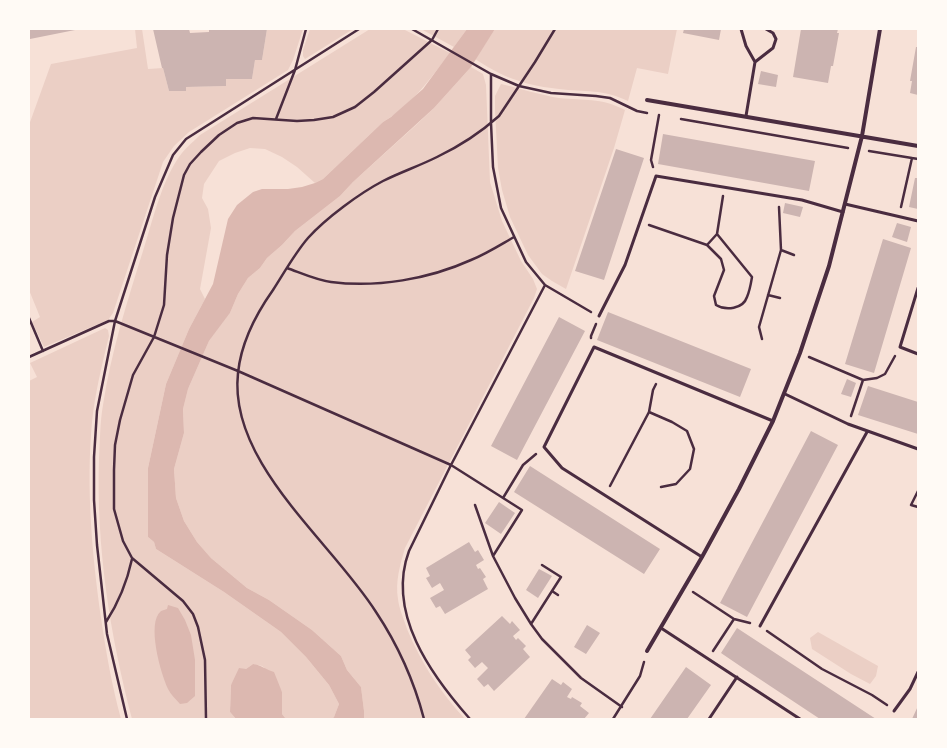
<!DOCTYPE html>
<html>
<head>
<meta charset="utf-8">
<style>
  body { margin:0 }
  #map { position:relative; width:947px; height:748px; overflow:hidden; background:#f7e1d7; font-family:Quicksand,sans-serif }
  canvas { display:block }
  .frame { position:absolute; inset:0; border:30px solid #fffaf5; pointer-events:none }
</style>
</head>
<body>
<div id="map">
<canvas width="947" height="748"></canvas>
<div class="frame"></div>
</div>
<script>
const ctx = document.querySelector('canvas').getContext('2d');
ctx.lineJoin = 'round';
function fillPath(path, color) {
  ctx.fillStyle = color;
  ctx.fill(path, 'evenodd');
}
function strokePath(path, color, width, dash) {
  ctx.strokeStyle = color;
  ctx.lineWidth = width;
  ctx.lineCap = dash ? 'butt' : 'round';
  ctx.setLineDash(dash || []);
  ctx.stroke(path);
}
fillPath(new Path2D(`
  M135 29H142L148 69 163 68 169 91H186V87L226 86V79H252L255 60H262L267 29H303L293 60 288 70 189 132 174 146 163 162 113 313 108 320 44 347 32 322 40 317 29 290V125L51 64 137 48Z
  M310 29H353L305 59 303 56V50Z
  M370 29H403L450 53C430 79 411 106 383 122L323 179 315 183 297 167 282 157 265 149 250 148 235 153 219 161 204 184 202 198 208 209 211 228 200 289 205 299 189 329 166 384 148 468V537L154 542 156 549 224 592 281 632 306 657 329 685 339 704 334 717 332 719H286L282 714V692L268 671 262 666 253 664 246 669 231 685 230 712 236 719H132C110 635 96 547 99 459 100 441 100 422 103 405 111 352 127 302 143 251 152 223 161 184 177 160 183 150 192 143 200 135Z
  M421 29H467L454 47Z
  M495 29H677L668 74 637 68 628 101C604 89 584 92 559 89 539 87 517 82 499 73 491 69 483 64 475 59Z
  M471 67 483 74 486 85 490 182 502 221 521 261 533 279 537 289 534 298 405 548C400 565 395 582 398 599 399 609 404 619 407 629 421 663 440 692 465 719H364V711L361 687 347 670 341 656 312 630 269 600 247 588 211 558 197 542 184 521 176 498 174 469 184 433 183 409 188 389 209 341 230 313 238 294 248 278 260 268 267 258 282 245 295 231 340 196 353 182 415 126 434 108Z
  M501 84C520 88 539 95 559 98 584 101 600 97 625 110L614 148 566 289 552 281 542 274 528 255 510 217 502 190 498 168 495 110V96Z
  M105 328 108 330 109 336C102 365 95 393 92 422 86 488 92 554 101 618 106 652 112 686 121 719H29V381L37 377 30 363Z
  M818 632 878 666 876 676 870 684 851 674 812 649 810 638Z`), '#ebcfc5');
fillPath(new Path2D(`
  M467 29H495L471 67 434 108 353 182 340 196 295 231 282 245 267 258 260 268 248 278 238 294 230 313 209 341 188 389 183 409 184 433 174 469 176 498 184 521 197 542 211 558 247 588 269 600 312 630 341 656 347 670 361 687 364 711V719H332L334 717 339 704 329 685 306 657 281 632 224 592 156 549 154 542 148 537V468L166 384 189 329 213 284 228 219 237 205 253 192 262 189H288L302 187 315 183 323 179 383 122 391 117 423 89Z
  M168 605 178 608 185 620 191 635 195 660V696L187 703 180 704C176 699 171 695 168 689 161 674 146 623 161 611 163 610 165 610 167 609Z
  M253 664C262 665 266 670 274 672L282 692V714L286 719H236L230 712 231 685 239 668 246 669Z`), '#dcb8b0');
fillPath(new Path2D(`
  M29 29H75V30L30 39 29 42Z
  M153 29H189L190 33 209 32V29H267L262 60H255L252 79H226V86L186 87V91H169L163 68H162Z
  M684 29H721L719 40 683 33Z
  M801 29H838L837 33H839L833 66H831L828 83 793 77Z
  M916 47H918V95L910 93 912 81H910Z
  M761 71 778 75 776 87 758 84Z
  M663 134 815 161 809 191 658 164Z
  M616 149 644 158 604 280 575 271Z
  M915 178H918V209L909 207Z
  M785 203 803 207 800 217 783 213Z
  M897 223 911 227 907 242 892 237Z
  M883 239 911 248 874 373 845 364Z
  M608 312 751 369 740 397 597 340Z
  M559 317 585 331 517 460 491 446Z
  M847 379 856 383 851 397 841 394Z
  M868 386 918 402V434L858 415Z
  M811 431 838 445 747 617 720 603Z
  M530 466 660 549 644 574 514 492Z
  M499 502 515 513 501 534 485 523Z
  M469 542 475 552 478 550 484 560 476 565 478 569 480 568 486 577 483 579 488 589 445 614 440 606 436 608 430 598 444 590 440 583 432 588 426 578 430 576 426 568Z
  M539 569 552 576 538 598 526 590Z
  M502 616 510 624 512 621 520 630 513 636 516 640 518 638 526 646 523 649 530 657 494 691 488 684 484 687 477 679 488 668 482 662 475 668 468 660 471 657 465 650Z
  M587 625 600 633 586 654 574 647Z
  M737 628 876 719H820L743 668 721 653Z
  M686 667 711 685 687 719H650Z
  M552 679 561 685 563 682 572 689 567 697 571 699 572 697 582 703 580 706 589 713 584 719H524Z
  M918 706V719H912Z`), '#ccb4b1');
strokePath(new Path2D(`
  M412 29 491 74 519 86 551 93 596 96 610 98 637 111 647 113
  M276 119 295 70 306 29
  M681 119 848 148
  M869 151 918 159
  M653 167 651 160 659 115
  M901 207 912 158
  M649 225 707 245 717 234 723 196
  M707 245 721 259 724 270 714 296 716 305C726 311 743 309 747 297 750 290 751 283 752 277L717 234
  M781 250 794 255
  M287 268C301 273 316 280 331 282 377 288 429 279 471 260 486 254 500 245 514 237
  M545 285 591 312
  M768 295 780 298
  M29 318 43 351
  M591 338V336L596 324
  M762 339 759 327 781 250 779 207
  M29 357 109 321H115L238 371 451 465 522 510 493 556
  M809 357 863 380 877 378 885 374 895 356
  M649 412 672 422 687 431 694 449 690 469 676 484 661 487
  M851 416 863 380
  M610 486 649 412 653 390 656 384
  M918 491 911 505 918 507
  M503 498 523 465 536 454
  M475 505 493 556 515 598 531 624 542 639 581 678 622 707
  M542 565 561 577 552 591
  M693 592 734 619
  M106 622C119 602 127 582 132 559
  M531 624 552 591 558 595
  M767 631 822 669 872 695 887 705
  M713 651 734 619 750 623
  M127 719 107 634 97 545 94 500V457L97 411 115 321 155 197 173 155 186 139 359 29
  M206 719 205 660 198 627 193 614 183 601 132 558 123 541 114 509V470L115 445 120 420 133 375 154 337 164 305 167 255 173 218 184 175 190 164 201 152 219 135 237 123 253 118 297 121 314 120 333 117 355 107 374 92 432 40 438 29
  M424 719C414 681 398 645 376 612 331 541 228 463 238 373 241 343 256 314 273 290 284 273 295 253 308 238 326 218 360 193 383 181 401 172 419 166 437 157 460 146 480 133 499 116L535 62 555 29
  M470 719C431 675 386 613 409 551L451 465 545 285 526 262 501 208 493 167 491 123V74
  M613 719 640 676 644 662`), '#4a2c40', 2.5);
strokePath(new Path2D(`
  M741 29 746 46 755 62 746 116
  M755 62 773 48 776 39 773 33 766 29
  M845 204 918 221
  M918 288 900 347 918 354
  M599 316 625 265 656 176 802 200 843 212
  M785 394 848 424 918 449
  M702 557 562 468 544 447 594 347 773 421
  M760 626 867 432
  M661 628 800 719
  M894 711 910 689 918 672
  M709 719 737 677`), '#4a2c40', 3);
strokePath(new Path2D(`
  M647 100 918 146
  M647 651 702 557 739 489 773 421 800 353 829 266 862 136 880 29`), '#4a2c40', 4);
</script>
</body>
</html>
